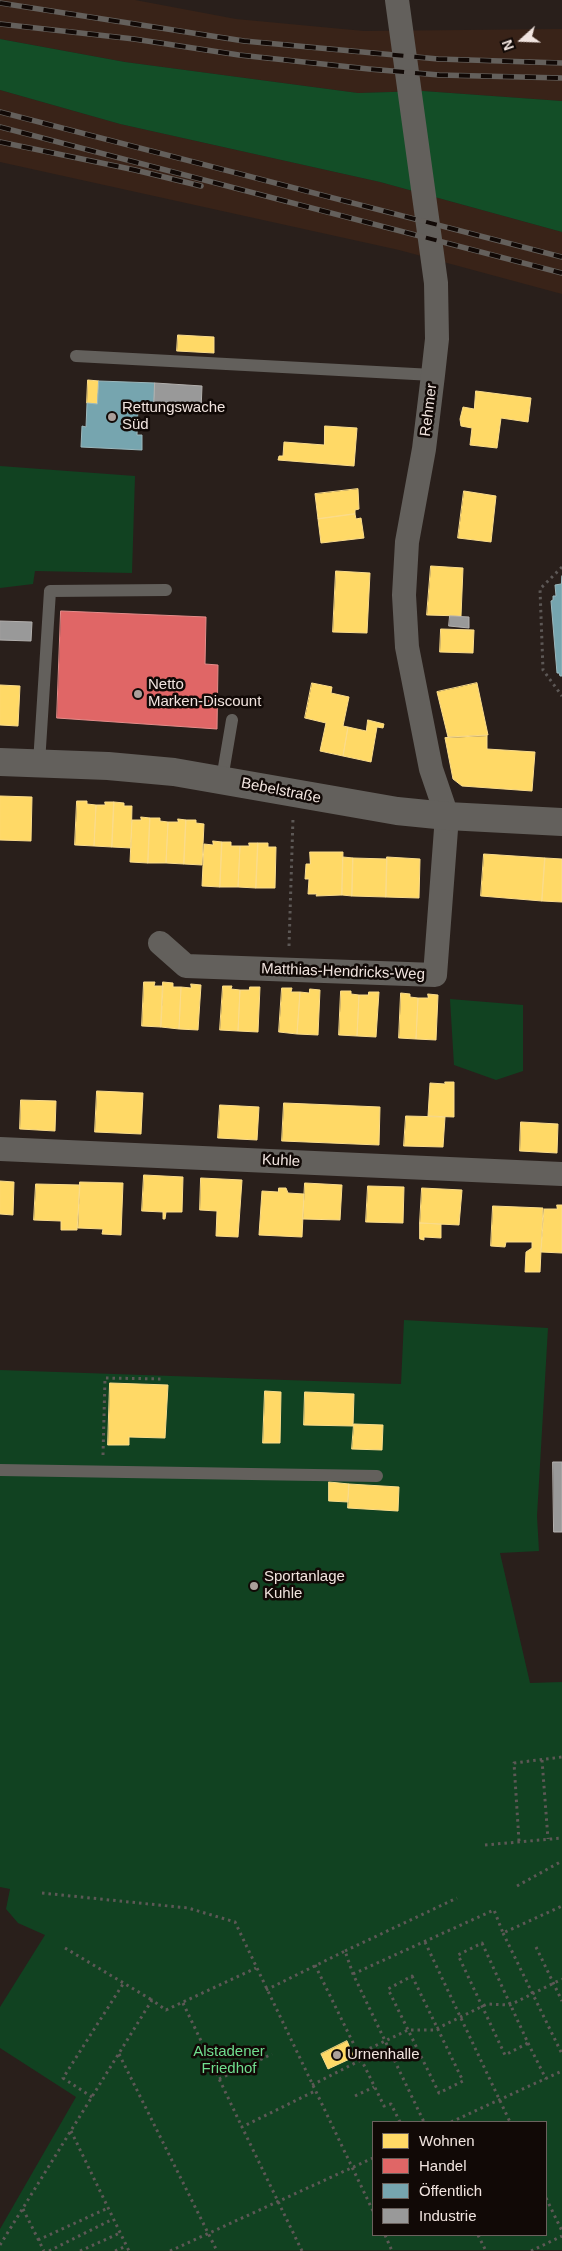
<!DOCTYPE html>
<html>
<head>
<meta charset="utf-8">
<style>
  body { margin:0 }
  #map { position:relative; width:562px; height:2251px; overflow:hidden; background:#291f1b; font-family:Helvetica,sans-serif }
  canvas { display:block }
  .legend { position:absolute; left:372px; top:2121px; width:175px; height:115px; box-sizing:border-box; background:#110906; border:1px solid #6b615d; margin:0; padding:6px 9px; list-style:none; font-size:15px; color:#f1e4df }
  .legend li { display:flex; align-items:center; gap:10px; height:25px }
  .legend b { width:25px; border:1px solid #6b615d }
  .north { position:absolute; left:497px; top:15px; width:50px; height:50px; -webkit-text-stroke:4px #110906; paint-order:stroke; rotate:250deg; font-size:14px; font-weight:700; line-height:20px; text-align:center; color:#f1e4df }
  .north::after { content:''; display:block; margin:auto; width:18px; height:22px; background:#f1e4df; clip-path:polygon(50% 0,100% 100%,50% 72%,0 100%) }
</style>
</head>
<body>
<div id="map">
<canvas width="562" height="2251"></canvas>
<ul class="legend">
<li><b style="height:14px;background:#ffd966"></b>Wohnen</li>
<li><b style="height:14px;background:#e06666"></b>Handel</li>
<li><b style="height:14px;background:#76a5af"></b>Öffentlich</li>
<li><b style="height:14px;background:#999"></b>Industrie</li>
</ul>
<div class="north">N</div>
</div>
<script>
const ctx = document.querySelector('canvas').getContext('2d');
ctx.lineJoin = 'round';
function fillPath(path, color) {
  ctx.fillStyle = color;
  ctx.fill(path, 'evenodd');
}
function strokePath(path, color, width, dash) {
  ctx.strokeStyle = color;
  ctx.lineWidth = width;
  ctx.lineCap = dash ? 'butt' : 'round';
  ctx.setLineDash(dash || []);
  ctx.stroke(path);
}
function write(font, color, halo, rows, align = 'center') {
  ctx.font = font + ' Helvetica,sans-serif';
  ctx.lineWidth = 5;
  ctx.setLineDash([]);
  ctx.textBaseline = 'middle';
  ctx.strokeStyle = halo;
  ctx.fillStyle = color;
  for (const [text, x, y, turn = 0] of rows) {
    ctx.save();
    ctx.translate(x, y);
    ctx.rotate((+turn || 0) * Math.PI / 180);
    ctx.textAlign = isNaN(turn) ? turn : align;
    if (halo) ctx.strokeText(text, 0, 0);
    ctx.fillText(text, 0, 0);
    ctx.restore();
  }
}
fillPath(new Path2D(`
  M0 0H135L236 19 364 31 562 29V101L423 91 358 93 125 62 0 39Z
  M0 90 120 124 380 182 562 232V294L399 250 0 162Z`), '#392318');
fillPath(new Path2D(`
  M0 466 135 476 132 573 35 571 33 584 0 588Z
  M450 999 523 1005V1071L496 1080 454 1065Z
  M404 1320 548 1328 537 1516 539 1551 500 1553 530 1683 562 1682V2250L0 2251V2229L76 2097 0 2048V2007L45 1935 18 1923 6 1909 10 1889 0 1887V1370L401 1384ZM373 2122H546V2235H373Z`), '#114221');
fillPath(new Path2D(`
  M0 39 125 62 358 93 423 91 562 101V232L380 182 120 124 0 90Z`), '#134e27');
const homes = new Path2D(`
  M178 335 214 337V353L177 351Z
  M88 380 99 381 97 404 87 403Z
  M476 391 531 398 528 422 501 418 497 448 470 445 472 428 461 426 460 419 463 407 474 409Z
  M325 426 357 428 354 466 278 460 279 456H283L284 442 324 445Z
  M358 489 359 509 355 510V514L318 519 315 494Z
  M464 491 496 496 491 542 458 538Z
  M355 514 356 519 361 518 364 538 321 543 318 519Z
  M431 566 463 568 461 616 427 615Z
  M336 571 370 573 367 633 333 632Z
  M441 629 474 630 473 653 440 652Z
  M312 683 332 687 331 693 349 697 343 726 348 727 343 756 320 751 326 723 305 718Z
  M477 683 488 735 448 737 437 692Z
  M0 685 20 686 18 726 0 725Z
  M368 720 384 724 383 728 377 727 371 762 343 756 348 727 366 731Z
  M487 736V749L535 752 532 791 462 786 453 779 445 738Z
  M0 796 32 797 31 841 0 840Z
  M77 801H87V804L96 805 94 846 75 845Z
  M105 802H114L112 847 94 846 96 805H105Z
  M114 802 124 803V806H132L131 848 112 847Z
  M141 817 150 818 148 863 130 862 132 820H141Z
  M150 818H160V821L168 822 166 863H148Z
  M178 819 186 820 184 864 166 863 168 822H178Z
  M186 820H196V823L204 824 202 865 184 864Z
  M213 841 222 842 220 887 202 886 204 844 213 845Z
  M222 842H231V846H240L238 887H220Z
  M249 843H258L256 888 238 887 240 846H249Z
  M258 843H268V847H276L275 888H256Z
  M310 852H343L342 895 316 896 317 894H308L309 879H305L306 864H310Z
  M484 854 545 858 542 901 481 896Z
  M343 857 353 858 352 896 342 895Z
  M387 857 420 859 419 898 386 897Z
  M353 858 387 859 386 897 352 896Z
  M545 858 562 859V902L542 901Z
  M144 982H155L154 986H163L161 1027 142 1026Z
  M163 982 173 983V987H181L179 1029 161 1027Z
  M191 984 201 985 198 1030 179 1029 181 987 191 988Z
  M223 986H232L231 989 240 990 238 1031 220 1030Z
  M250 987H260L258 1032 238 1031 240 990H249Z
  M282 988H292L291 992H300L297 1034 279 1032Z
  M310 989 320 990 318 1035 297 1034 300 992 309 993Z
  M341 991H351V994L359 995 357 1036 339 1035Z
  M369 992H379L376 1037 357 1036 359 995H368Z
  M401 993 410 994V997L418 998 416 1039 399 1038Z
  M428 994 438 995 436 1040 416 1039 418 998H428Z
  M445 1082H454V1117L428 1116 430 1083 445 1084Z
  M97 1091 143 1093 141 1134 95 1132Z
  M21 1100 56 1101 55 1131 20 1129Z
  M284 1103 380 1107 379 1145 282 1141Z
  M220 1105 259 1107 257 1140 218 1138Z
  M406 1116 445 1117 443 1147 404 1146Z
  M521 1122 558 1124 557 1153 520 1151Z
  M144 1175 183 1177 182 1212H166L165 1219H163V1212L142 1211Z
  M201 1178 242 1180 238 1237 216 1236 217 1211 200 1210Z
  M0 1181 14 1182 13 1215 0 1214Z
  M80 1182 123 1183 121 1235 102 1234 103 1229 78 1228Z
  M305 1183 342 1185 340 1220 303 1219Z
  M36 1184 80 1185 77 1230H61V1221L34 1220Z
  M368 1186 404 1187 403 1223 366 1222Z
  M279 1188H286L288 1193 304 1194 302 1237 259 1235 262 1191 278 1192Z
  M422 1188 462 1190 459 1225 420 1223Z
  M557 1205H562V1253L541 1252 544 1209H557Z
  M493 1206 543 1208 540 1272H525L526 1252 532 1248V1242H506L505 1247 491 1246Z
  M420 1223 441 1224V1238L424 1237V1240L420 1239Z
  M110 1383 168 1385 165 1438 129 1437V1445H108Z
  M265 1391 281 1392 280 1443H263Z
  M305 1392 354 1394 353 1426 304 1425Z
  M354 1424 383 1425 382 1450 352 1449Z
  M329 1482 349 1484 348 1502 329 1501Z
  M349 1484 399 1487 398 1511 348 1508Z
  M347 2041 354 2057 328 2069 321 2054Z`);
fillPath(homes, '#ffd966');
strokePath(homes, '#fbdc8a', 1);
const shops = new Path2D(`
  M61 611 206 617 205 664 218 665 217 729 57 718Z`);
fillPath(shops, '#e06666');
strokePath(shops, '#e58c8a', 1);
const public = new Path2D(`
  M99 381 155 383 154 408H138L137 435H142V450L81 447 82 426 86 427 87 403 97 404Z
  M562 576V676H560L559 673H557L551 601 553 600V596H556L555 585 561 584Z`);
fillPath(public, '#76a5af');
strokePath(public, '#9bb8bd', 1);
const industry = new Path2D(`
  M155 383 202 386 201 411 154 408Z
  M450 616 469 617V628L449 626Z
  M0 621 32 622 31 641 0 640Z
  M553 1462H562V1532H554Z`);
fillPath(industry, '#999');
strokePath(industry, '#b3b0ae', 1);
strokePath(new Path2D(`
  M562 567 540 589 543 670 562 696
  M289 946 293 818
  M103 1455 105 1378 164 1379
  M542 1760 548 1839
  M519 1841 514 1763 562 1757
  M485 1845 562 1838
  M517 1886 562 1861
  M42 1893 188 1908 235 1922 373 2211
  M503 1933 562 2054
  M425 1942 510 2122
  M482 1943 528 2043 505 2055 458 1955Z
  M536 1947 562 2001
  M65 1948 152 2000
  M345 1951 457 1898
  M315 1965 384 2106 391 2104 400 2122
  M353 1974 494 1910 503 1933 562 1906
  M412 1976 463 2081 439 2093 388 1989Z
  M266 1990 345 1951 353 1974 424 2122
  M183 2003 242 2127
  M528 2043 546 2079
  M119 2054 217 2251
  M358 2054 408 2030H434L487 2004 510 2005 562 1979
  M219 2079 272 2054
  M312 2085 361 2060
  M355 2096 374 2087
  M92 2097 63 2078 123 1984
  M451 2122 562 2071
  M71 2131 129 2251
  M546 2198 562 2231
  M23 2209 44 2251
  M385 2235 392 2251
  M478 2235 486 2251
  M38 2240 108 2208
  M0 2245 152 2000 166 2010 256 1968
  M49 2251 113 2219
  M80 2251 120 2233
  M115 2251 126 2246
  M170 2251 373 2158
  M302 2251 242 2127 315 2091
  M531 2251 562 2236`), '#5d5856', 3, [2.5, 4]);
strokePath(new Path2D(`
  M76 356 433 375
  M39 763 50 591 166 590
  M222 779 232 720
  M0 1470 377 1476`), '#63605c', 12);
strokePath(new Path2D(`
  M160 943 186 966 435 975 447 816 431 769 407 647 404 595 407 542 424 449 433 375 437 339 436 283 397 0
  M0 1149 562 1174`), '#63605c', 24);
strokePath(new Path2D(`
  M0 762 108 766 174 772 397 811 447 816 562 822`), '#63605c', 28);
const rail = new Path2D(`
  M0 3 244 41 438 59 562 63
  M0 24 134 39 239 55 369 69 439 75 562 78
  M0 112 562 257
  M0 127 562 273
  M0 142 135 170 201 186`);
strokePath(rail, '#64605c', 5.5);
strokePath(rail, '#110906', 4, [11]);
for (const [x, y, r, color] of [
  [112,417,5,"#ab9f9a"],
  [138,694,5,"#ab9f9a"],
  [254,1586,5,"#ab9f9a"],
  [337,2055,5,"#ab9f9a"]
]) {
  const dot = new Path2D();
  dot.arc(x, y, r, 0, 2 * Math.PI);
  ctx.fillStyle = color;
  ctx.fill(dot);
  strokePath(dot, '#110906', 2);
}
write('15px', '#f1e4df', '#110906', [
  ["Rettungswache",122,408],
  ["Süd",122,425],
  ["Netto",148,685],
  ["Marken-Discount",148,702],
  ["Sportanlage",264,1577],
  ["Kuhle",264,1594],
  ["Urnenhalle",347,2055]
], 'left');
write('15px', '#f1e4df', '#110906', [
  ["Rehmer",429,410,-83],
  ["Bebelstraße",281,791,11],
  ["Matthias-Hendricks-Weg",343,972,2],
  ["Kuhle",281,1161,3]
]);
write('15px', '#70de8f', '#110906', [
  ["Alstadener",229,2052],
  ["Friedhof",229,2069]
]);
</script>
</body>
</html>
